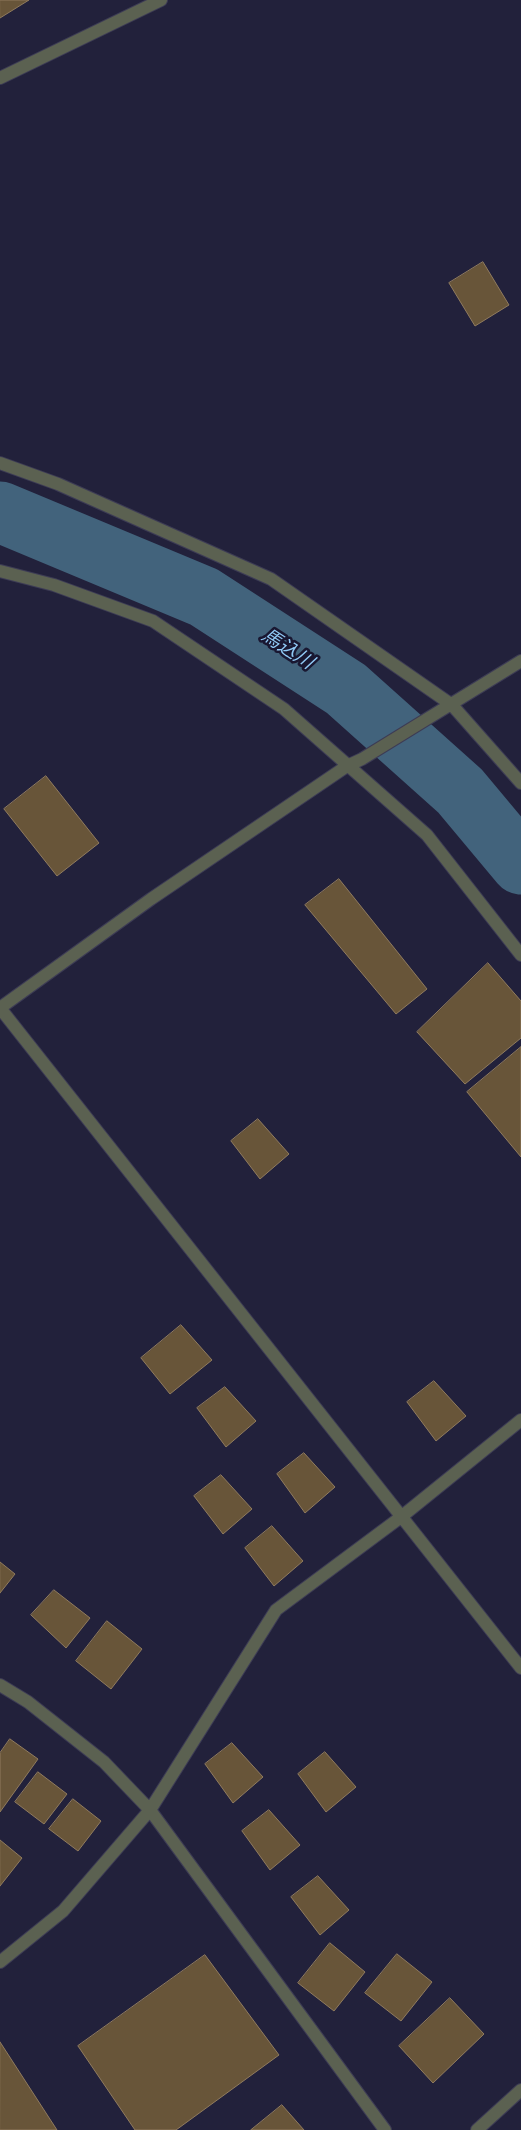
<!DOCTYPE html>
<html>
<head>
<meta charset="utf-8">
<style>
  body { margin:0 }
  canvas { display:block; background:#22213b }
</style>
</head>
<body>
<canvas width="521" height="2130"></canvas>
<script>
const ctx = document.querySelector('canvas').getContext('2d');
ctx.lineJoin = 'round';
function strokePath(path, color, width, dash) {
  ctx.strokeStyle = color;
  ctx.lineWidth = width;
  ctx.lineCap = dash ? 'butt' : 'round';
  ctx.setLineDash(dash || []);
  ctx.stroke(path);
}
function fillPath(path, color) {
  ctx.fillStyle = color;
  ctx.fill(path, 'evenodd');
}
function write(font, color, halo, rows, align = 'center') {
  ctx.font = font + ' "Nunito Sans","Noto Sans JP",sans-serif';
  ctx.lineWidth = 5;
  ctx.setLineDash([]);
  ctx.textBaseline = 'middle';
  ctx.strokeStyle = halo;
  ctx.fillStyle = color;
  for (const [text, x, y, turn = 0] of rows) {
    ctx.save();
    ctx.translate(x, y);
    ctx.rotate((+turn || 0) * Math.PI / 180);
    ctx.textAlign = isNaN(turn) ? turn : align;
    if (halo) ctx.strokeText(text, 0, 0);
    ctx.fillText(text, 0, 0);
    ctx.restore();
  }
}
strokePath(new Path2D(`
  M0 512 204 597 346 689 460 791 521 864`), '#42637c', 61);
const building = new Path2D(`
  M0 0H29L0 18Z
  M483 262 509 305 475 326 449 283Z
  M46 776 99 843 57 876 4 809Z
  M339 879 427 989 396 1014 305 905Z
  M488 963 521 1001V1038L465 1084 417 1032Z
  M521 1047V1157L467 1092Z
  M258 1119 289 1154 260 1179 231 1141Z
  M181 1325 212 1360 170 1394 141 1358Z
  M434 1381 466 1416 436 1441 407 1402Z
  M225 1387 256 1421 226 1447 197 1408Z
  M304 1453 335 1487 305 1513 277 1474Z
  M221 1475 252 1509 223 1534 194 1496Z
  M272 1526 303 1561 274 1586 245 1548Z
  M0 1562 15 1574 0 1593Z
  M54 1590 90 1618 66 1648 31 1615Z
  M107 1621 142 1649 111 1689 76 1661Z
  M10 1739 38 1759 0 1812V1753Z
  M232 1743 263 1777 233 1803 205 1764Z
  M325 1752 356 1787 326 1812 298 1774Z
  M38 1772 67 1794 44 1824 15 1802Z
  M73 1799 101 1821 78 1851 49 1829Z
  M269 1810 300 1845 270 1870 242 1831Z
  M0 1840 22 1858 0 1886Z
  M318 1876 349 1910 320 1935 291 1897Z
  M330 1943 365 1972 334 2011 298 1983Z
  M397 1954 432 1982 401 2021 365 1993Z
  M205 1955 279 2055 176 2130H135L78 2046Z
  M450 1998 484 2034 433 2083 399 2046Z
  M0 2042 57 2130H0Z
  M282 2105 304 2130H251Z`);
fillPath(building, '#685539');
strokePath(building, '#907b5e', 1);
const minor = new Path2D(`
  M0 78 161 0
  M0 463 58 484 271 579 452 705 521 783
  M0 571 54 585 153 621 284 709 427 835 521 955
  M0 1008 521 1668
  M0 1008 151 899 347 766 362 759 521 661
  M0 1685 28 1702 104 1762 150 1810 385 2130
  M0 1962 63 1911 150 1810 276 1610 401 1517 521 1420
  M477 2130 521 2090`);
strokePath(minor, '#3d3c55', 14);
strokePath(minor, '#5b6151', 12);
write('italic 19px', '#90c9f5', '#191731', [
  ["馬込川",287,650,33]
]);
</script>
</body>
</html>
